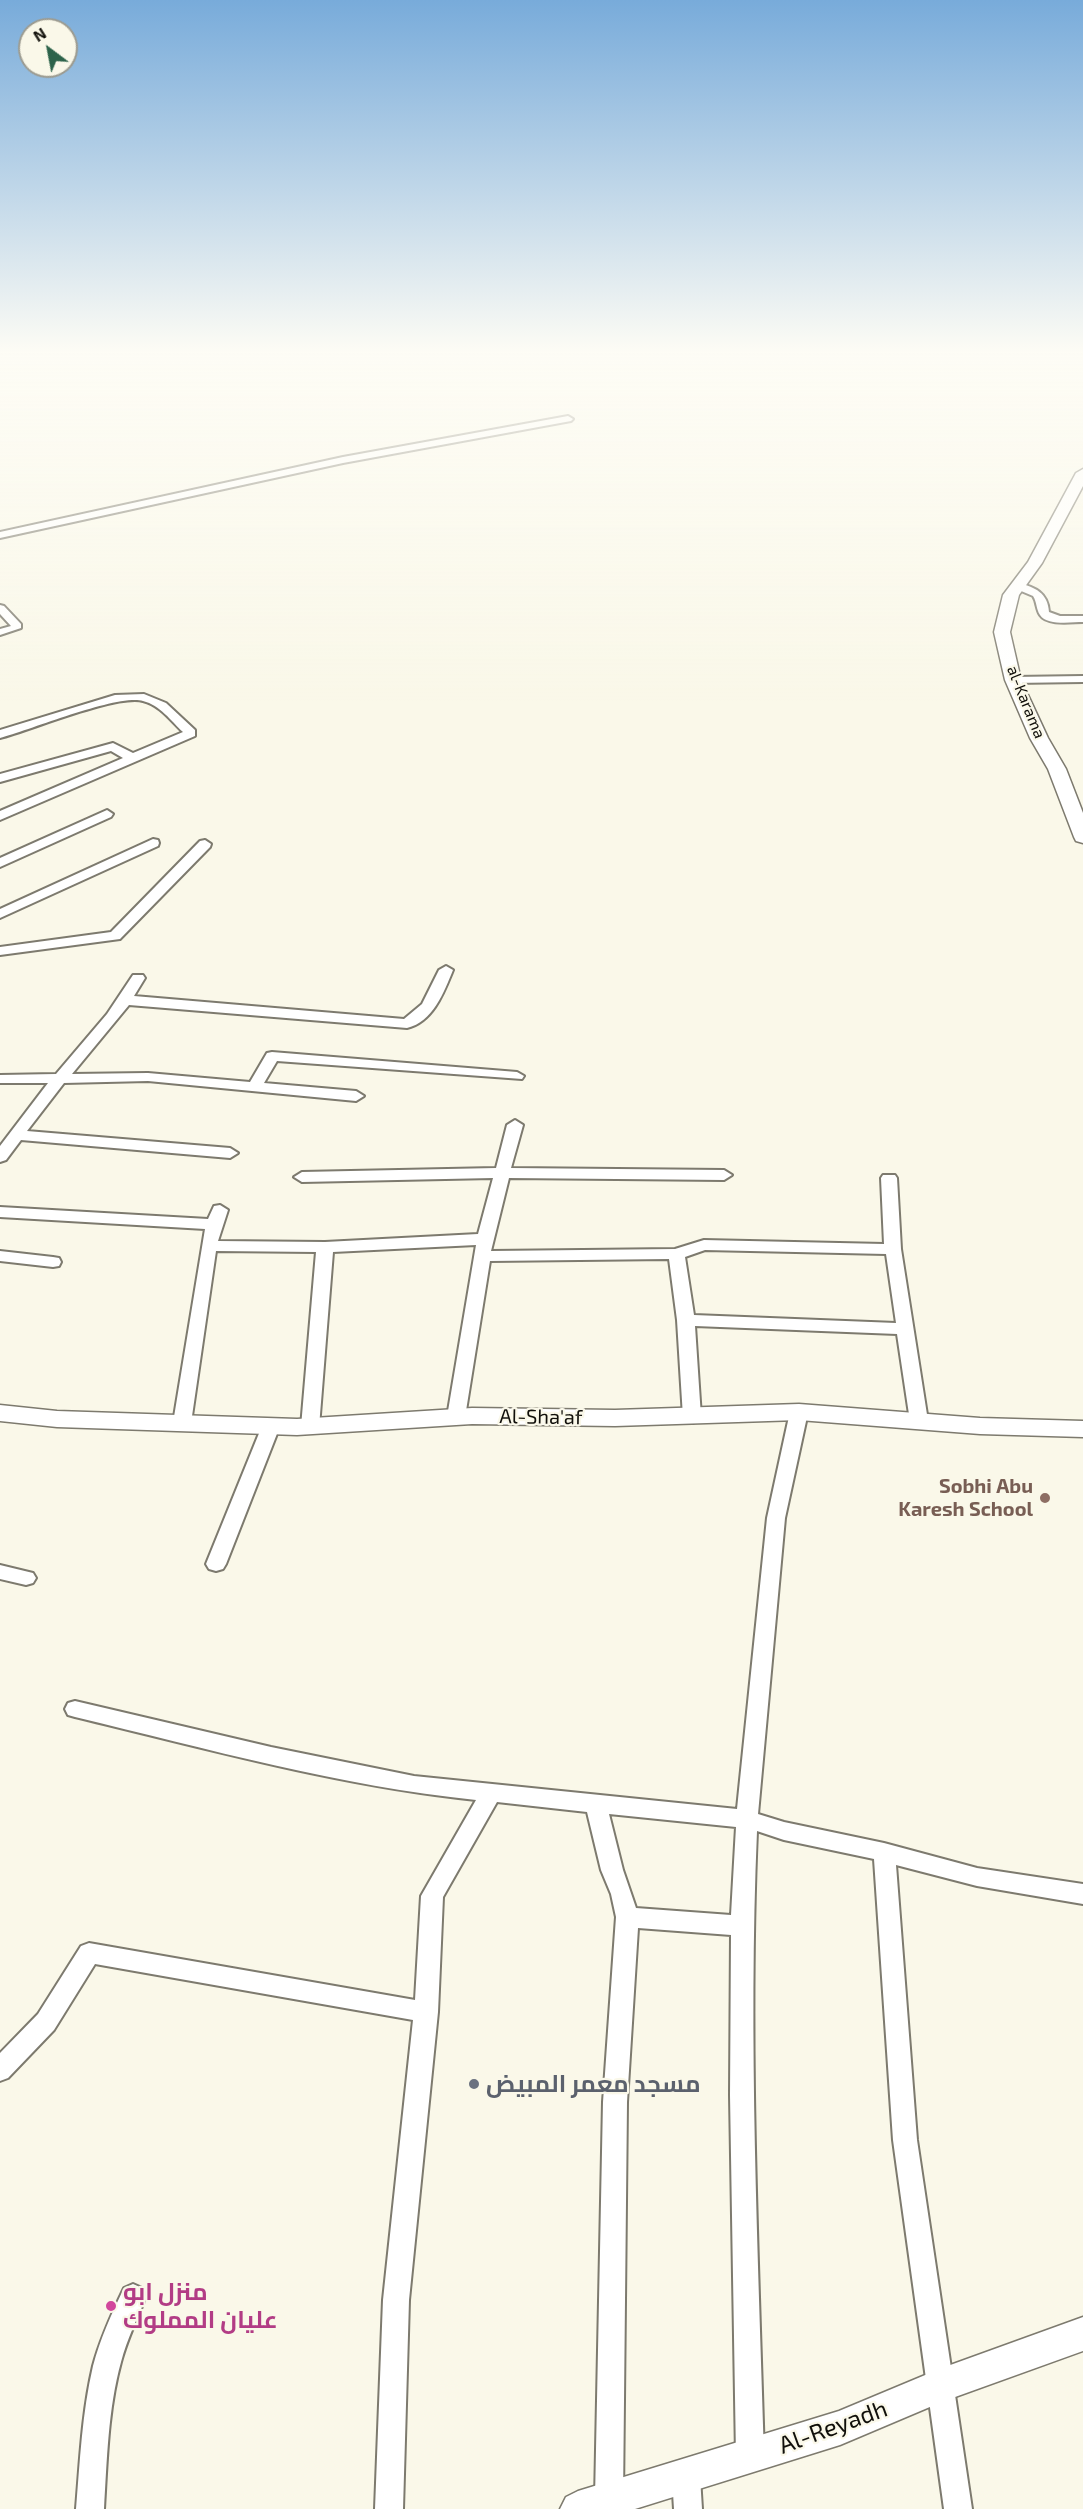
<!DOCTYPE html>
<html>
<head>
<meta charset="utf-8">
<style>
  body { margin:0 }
  #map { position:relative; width:1083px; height:2509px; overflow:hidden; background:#faf8e9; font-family:"Exo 2",sans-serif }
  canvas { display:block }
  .north { position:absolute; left:18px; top:18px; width:60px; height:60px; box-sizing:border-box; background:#faf8e9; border:2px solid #9c9b90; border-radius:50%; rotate:328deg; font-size:16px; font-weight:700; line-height:24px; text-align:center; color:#100f0a }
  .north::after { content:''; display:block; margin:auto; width:21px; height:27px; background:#2d634a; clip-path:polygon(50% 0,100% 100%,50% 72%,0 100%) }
</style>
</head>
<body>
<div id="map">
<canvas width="1083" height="2509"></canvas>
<div class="north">N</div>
</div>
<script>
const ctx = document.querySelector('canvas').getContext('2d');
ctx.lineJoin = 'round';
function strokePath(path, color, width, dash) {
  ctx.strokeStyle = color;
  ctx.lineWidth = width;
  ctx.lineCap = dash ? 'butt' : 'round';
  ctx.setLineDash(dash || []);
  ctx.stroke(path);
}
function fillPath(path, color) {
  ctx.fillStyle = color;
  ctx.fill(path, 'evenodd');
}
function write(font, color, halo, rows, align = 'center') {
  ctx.font = font + ' "Exo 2",Cairo,sans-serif';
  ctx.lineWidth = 4.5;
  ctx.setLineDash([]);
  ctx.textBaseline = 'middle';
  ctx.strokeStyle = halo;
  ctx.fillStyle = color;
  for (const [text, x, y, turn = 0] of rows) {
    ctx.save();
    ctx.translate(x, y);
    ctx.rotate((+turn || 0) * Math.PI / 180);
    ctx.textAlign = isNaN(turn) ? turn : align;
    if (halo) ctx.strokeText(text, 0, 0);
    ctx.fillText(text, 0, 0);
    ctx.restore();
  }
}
const minor = new Path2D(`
  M568 416 573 419 571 421 343 463 0 538V532L343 457Z
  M1018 583C1035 587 1048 593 1049 612L1060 616H1083V622C1072 622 1047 626 1040 615 1036 609 1037 602 1033 596L1014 588V584Z
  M0 605 4 606 21 624V628L0 635V629L11 626 0 614Z
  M1083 676V682L1013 683 1007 680 1013 677Z
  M144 694 166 703 195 730V736L0 820V811L123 758 111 751 0 782V774L113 743 133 753 183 732C171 721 160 705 143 701 117 694 31 730 0 738V730L115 695Z
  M107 810 113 814 111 817 0 867V858Z
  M153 839 158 840 159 843 158 846 0 918V909Z
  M205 840 211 844 210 847 120 939 0 955V947L111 932 200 841Z
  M446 966 453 970C444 992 433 1022 407 1028L129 1005 72 1074 148 1073 250 1082 267 1053 272 1052 517 1072 524 1076 522 1079 277 1061 264 1083 356 1091 364 1096 356 1101 148 1081 64 1083 27 1131 230 1148 238 1153 230 1158 21 1140 6 1160 0 1162V1146L48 1083H0V1075L56 1074 107 1014 133 975H143L145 978 134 996 404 1019 422 1004 439 970Z
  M515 1120 523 1125 511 1168 724 1170 732 1175 724 1180 509 1178 491 1251 675 1249 704 1240 884 1244 881 1178 883 1175H895L897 1178 901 1249 928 1421 925 1425 919 1427 913 1425 910 1421 897 1334 695 1326 701 1417 698 1421 692 1423 686 1421 683 1417 677 1320 669 1259 490 1261 465 1417 462 1421 456 1423 450 1421 447 1417 476 1245 333 1252 319 1427 316 1431 310 1433 304 1431 301 1427 316 1252 216 1251 191 1423 188 1427 182 1429 176 1427 173 1423 205 1229 0 1217V1207L208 1219 214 1206 220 1205 228 1210 218 1241 325 1242 478 1234 493 1178 302 1182 294 1177 302 1172 496 1168 507 1125ZM705 1250 886 1254 896 1323 694 1315 685 1257Z
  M0 1251 53 1257 59 1258 61 1262 59 1266 53 1267 0 1261Z
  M799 1406 805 1408 808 1412 785 1518 758 1814 784 1822 884 1843 977 1868 1083 1884V1904L977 1886 896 1865 917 2140 972 2509H944L893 2140 874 1859 784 1840 757 1831C748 2040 758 2249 764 2457L760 2467 750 2471 740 2467 736 2457 730 2095 731 1935 638 1928 627 2102 623 2499 618 2509H599L595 2499 603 2102 616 1917 611 1894 601 1870 587 1812 497 1802 443 1897 438 2012 409 2300 403 2509H375L383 2300 413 2020 95 1964 54 2030 8 2078 0 2081V2053L38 2014 81 1946 89 1943 415 2000 421 1896 476 1800C340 1786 208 1749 75 1717L68 1715 65 1709 68 1703 75 1701 271 1747 414 1776 737 1809 767 1518 790 1412 793 1408ZM609 1814 736 1827 731 1915 636 1908 623 1870Z
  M271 1420 277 1422 280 1426 226 1564 223 1569 216 1571 209 1569 206 1564 262 1426 265 1422Z
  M0 1565 33 1573 36 1578 33 1583 26 1585 0 1579Z
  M133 2284 142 2288 146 2297C137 2319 127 2339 121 2362 108 2409 107 2460 104 2509H76C80 2461 82 2413 93 2366 100 2339 112 2313 124 2288Z
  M686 2463 696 2467 700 2477 702 2509H674L672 2477 676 2467Z`);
const tertiary = new Path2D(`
  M799 1404 980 1418 1083 1421V1437L980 1434 799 1420 615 1426 472 1424 297 1435 57 1427 0 1421V1405L57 1411 297 1419 472 1408 615 1410Z
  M1083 2317V2351L944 2401 840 2445 635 2509H560L566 2497 578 2491 839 2411 942 2368Z`);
const secondary = new Path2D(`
  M1083 469V486L1042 563 1019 595 1010 632 1021 680 1048 738 1066 769 1083 813V843L1076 841 1074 837 1048 769 1030 738 1005 680 994 632 1003 595 1028 562 1076 473Z`);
strokePath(minor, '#7d7a6e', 4);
strokePath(tertiary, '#7d7a6e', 3);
strokePath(secondary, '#7d7a6e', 3);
fillPath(minor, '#fff');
fillPath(tertiary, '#fff');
fillPath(secondary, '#fff');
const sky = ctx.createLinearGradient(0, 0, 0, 703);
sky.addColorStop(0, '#78abda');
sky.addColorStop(0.5, '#fdfcf5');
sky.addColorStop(1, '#fdfcf500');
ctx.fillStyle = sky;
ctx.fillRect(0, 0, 1083, 703);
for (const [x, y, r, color] of [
  [1045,1498,6,"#8d6e63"],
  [474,2084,6,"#6b7280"],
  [111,2306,6,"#d1479c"]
]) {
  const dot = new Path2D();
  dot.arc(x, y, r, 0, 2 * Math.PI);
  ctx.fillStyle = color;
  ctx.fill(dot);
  strokePath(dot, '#faf8e9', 2);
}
write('16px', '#100f0a', '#faf8e9', [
  ["al-Karama",1026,702,68]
]);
write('20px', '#100f0a', '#faf8e9', [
  ["Al-Sha'af",541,1417,1]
]);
write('bold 20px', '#785e54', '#faf8e9', [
  ["Sobhi Abu",1033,1486],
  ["Karesh School",1033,1509]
], 'right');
write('bold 24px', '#5b616d', '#faf8e9', [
  ["مسجد معمر المبيض",486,2084]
], 'left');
write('bold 24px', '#b23c85', '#faf8e9', [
  ["منزل ابو",123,2292],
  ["عليان المملوك",123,2320]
], 'left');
write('24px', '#100f0a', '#faf8e9', [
  ["Al-Reyadh",833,2427,-20]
]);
</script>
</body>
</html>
